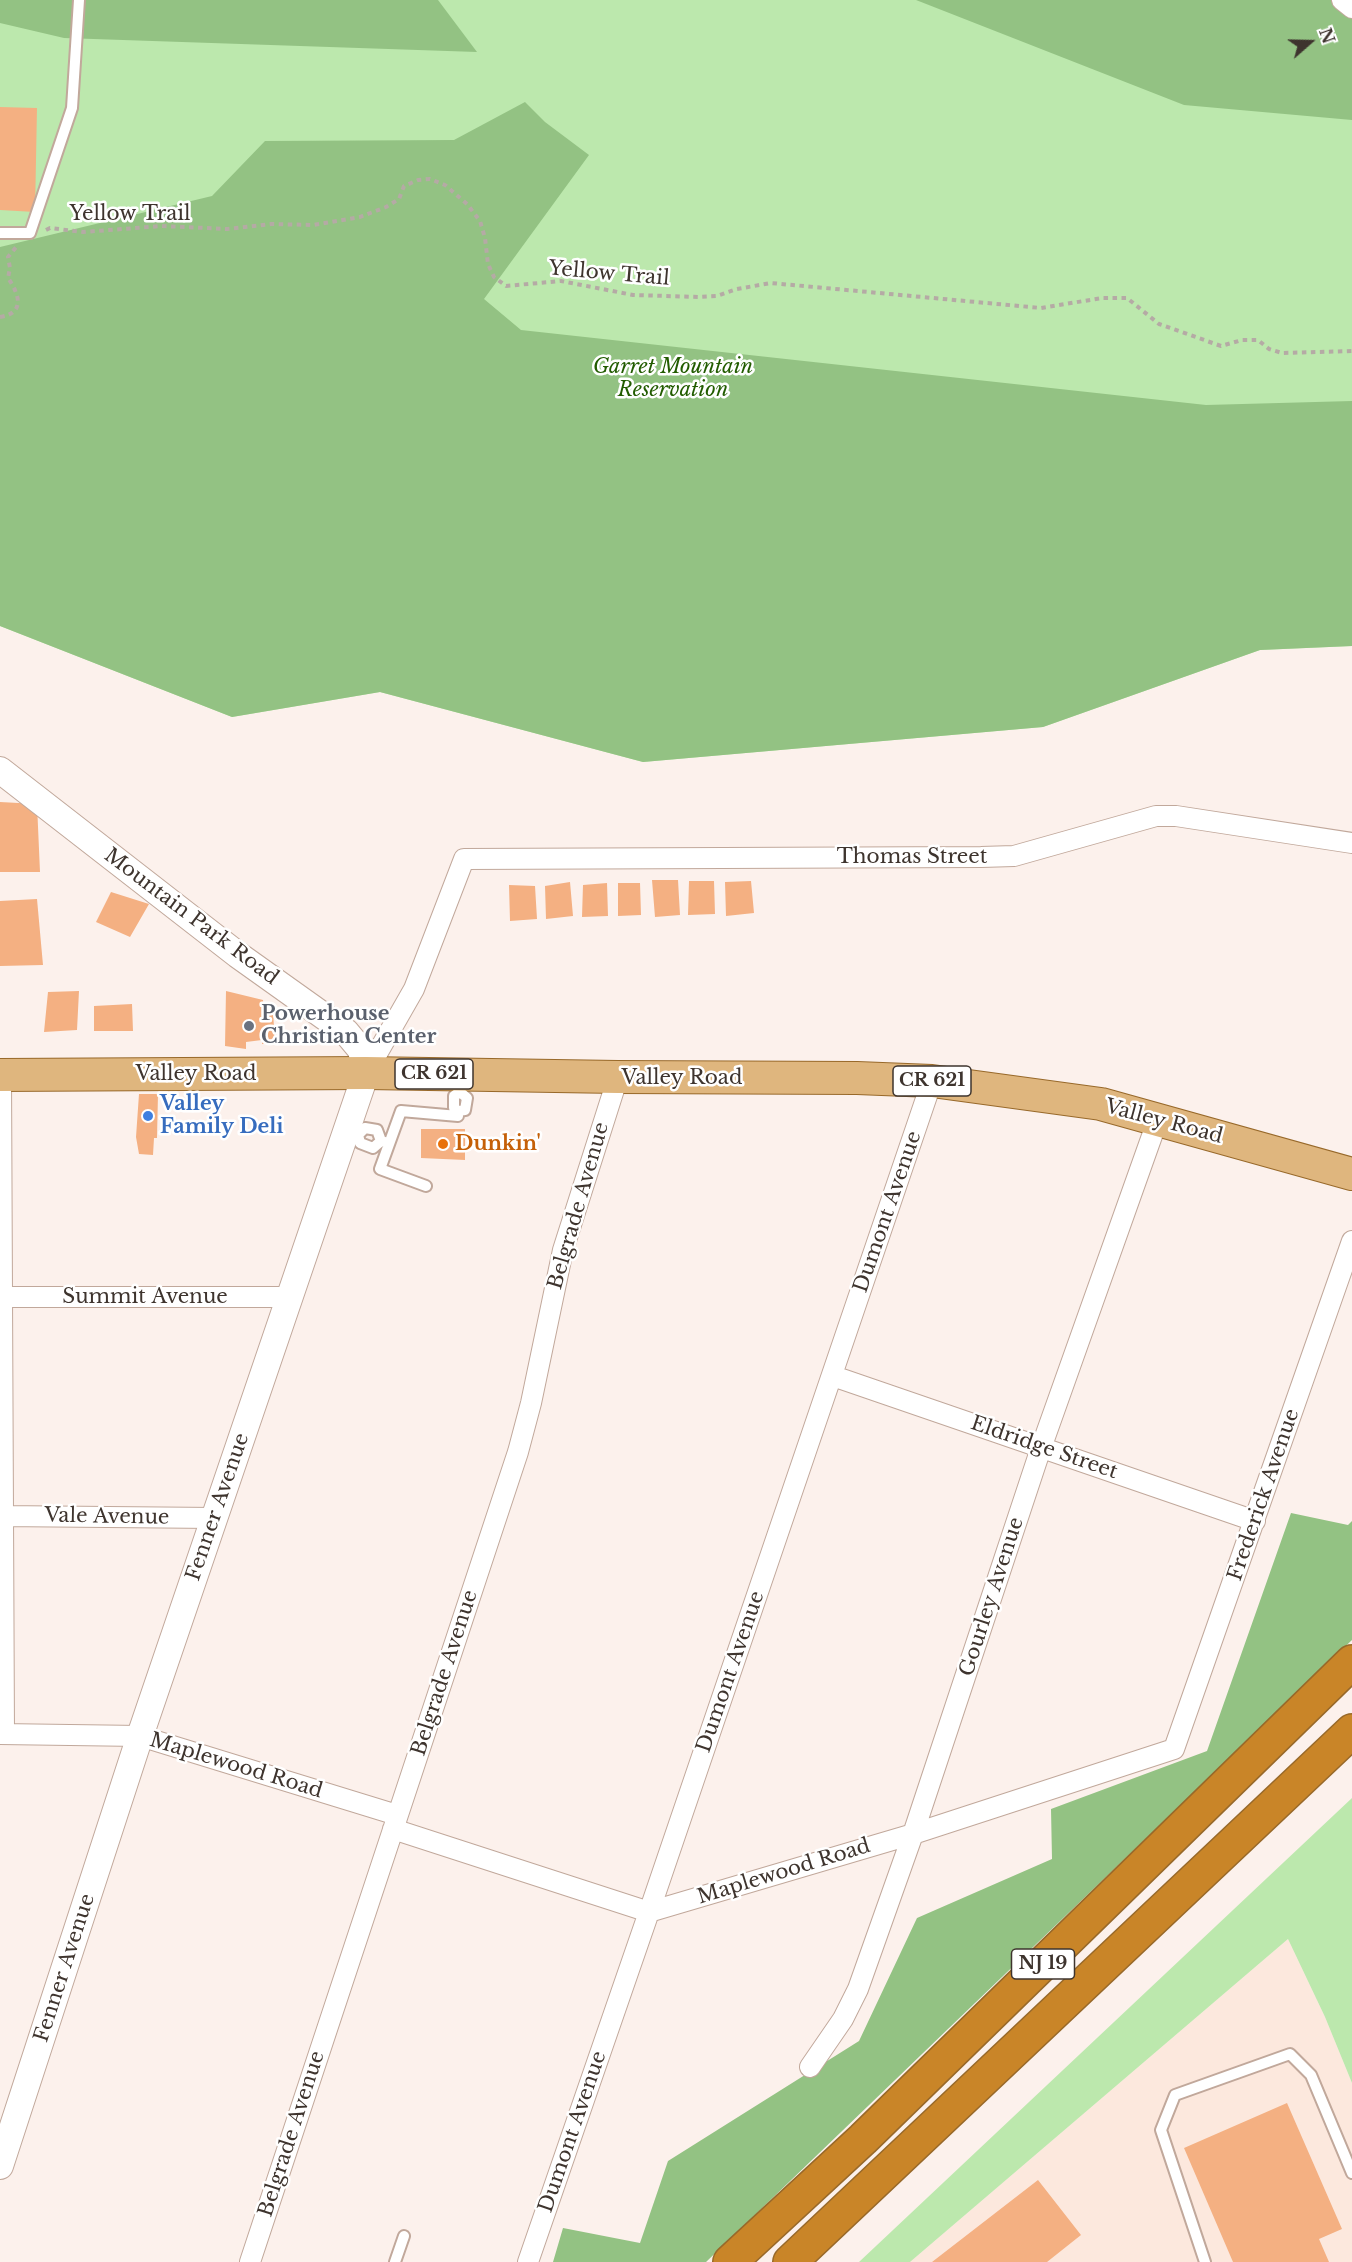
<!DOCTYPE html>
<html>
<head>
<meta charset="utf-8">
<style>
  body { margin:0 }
  #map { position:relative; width:1352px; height:2262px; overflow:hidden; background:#fcf1ec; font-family:"Libre Baskerville",serif }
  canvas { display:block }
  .north { position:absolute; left:1280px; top:12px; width:60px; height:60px; -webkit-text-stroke:4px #fff; paint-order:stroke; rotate:70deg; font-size:16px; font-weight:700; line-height:24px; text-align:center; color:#3e342e }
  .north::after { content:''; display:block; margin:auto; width:21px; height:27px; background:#3e342e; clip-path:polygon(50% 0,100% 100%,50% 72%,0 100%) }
</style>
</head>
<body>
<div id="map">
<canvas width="1352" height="2262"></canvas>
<div class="north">N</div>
</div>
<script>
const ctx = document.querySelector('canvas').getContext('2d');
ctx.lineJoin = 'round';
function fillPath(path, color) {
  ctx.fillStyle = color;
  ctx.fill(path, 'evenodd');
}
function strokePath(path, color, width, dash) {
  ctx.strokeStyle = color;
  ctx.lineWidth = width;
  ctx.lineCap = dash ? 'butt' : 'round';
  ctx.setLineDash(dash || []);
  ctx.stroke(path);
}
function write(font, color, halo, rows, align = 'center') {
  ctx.font = font + ' "Libre Baskerville",serif';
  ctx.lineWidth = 5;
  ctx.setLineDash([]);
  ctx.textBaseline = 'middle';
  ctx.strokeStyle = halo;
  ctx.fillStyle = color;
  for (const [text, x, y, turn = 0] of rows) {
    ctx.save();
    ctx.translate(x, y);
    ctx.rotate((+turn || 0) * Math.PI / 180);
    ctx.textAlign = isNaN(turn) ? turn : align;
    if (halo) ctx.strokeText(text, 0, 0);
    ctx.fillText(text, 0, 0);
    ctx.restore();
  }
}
fillPath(new Path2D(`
  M1288 1939 1325 2017 1352 2083V2262H910Z`), '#fce8dd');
fillPath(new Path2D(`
  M0 0H1352V646L1260 650 1043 727 643 762 380 692 232 717 0 626Z
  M1352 1798V2083L1325 2017 1288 1939 910 2262H859Z`), '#bce8ad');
fillPath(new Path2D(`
  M0 0H438L477 52 64 38 0 23Z
  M916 0H1352V120L1184 105Z
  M525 102 545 122 589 155 484 299 521 330 1206 405 1352 401V646L1260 650 1043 727 643 762 380 692 232 717 0 626V247L212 196 265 141 454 140Z
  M1291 1513 1348 1525 1352 1521V1640L706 2262H553L563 2228 640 2243 668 2161 859 2041 917 1918 1052 1859 1051 1809 1207 1751Z`), '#93c283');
fillPath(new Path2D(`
  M0 107 37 108 35 212 0 210Z
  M0 802 37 804 40 872H0Z
  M652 880H678L680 915 655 917Z
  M689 881H714L715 914 688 915Z
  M751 881 754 913 726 916 725 882Z
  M570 882 573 916 546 919 545 886Z
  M607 883 608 916 582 917 583 885Z
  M618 883H640L641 915 618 916Z
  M509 885 535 886 537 919 510 921Z
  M111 892 149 904 130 937 96 922Z
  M37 899 43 965 0 966V901Z
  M79 991 77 1030 44 1032 48 992Z
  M226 991 263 1000 264 1011H273L275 1044H262V1040L246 1042V1049L225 1046Z
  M132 1004 133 1031H94V1006Z
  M139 1094H158L157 1138H154L153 1155 139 1154 136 1137Z
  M421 1129H465V1160L421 1158Z
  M1287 2103 1342 2229 1319 2239 1329 2262H1233L1184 2148Z
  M1038 2180 1081 2235 1047 2262H932Z`), '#f4b082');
const service = new Path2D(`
  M0 233H30L72 108 79 0
  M358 1135 365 1128 377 1130 381 1141 389 1143
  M358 1135 360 1143 373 1148 381 1141
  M426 1186 380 1169 401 1111 458 1116V1111L465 1110 467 1098 460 1092 454 1096V1108L458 1111
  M395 2262 404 2236
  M1205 2262 1161 2130 1175 2095 1290 2054 1311 2075 1352 2173`);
const minor = new Path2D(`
  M1342 0 1352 8
  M366 1073 414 989 464 859 981 857 1014 856 1156 816H1176L1352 843
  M1 1075 4 1734
  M0 1297H290
  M833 1376 1255 1521
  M0 1516 215 1518
  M0 1734 140 1736 397 1815
  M393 1829 649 1912 913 1834 1174 1749 1352 1241
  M810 2067 843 2019 858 1989 913 1834 1041 1448 1158 1119
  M250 2262 518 1452 531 1403 563 1250 618 1077
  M528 2262 649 1912 932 1081`);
const tertiary = new Path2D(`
  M0 770 238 955 346 1032 361 1050 366 1073 140 1736 0 2166`);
const primary = new Path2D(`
  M0 1075 366 1073 618 1077 857 1078 932 1081 1101 1104 1352 1174`);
const motorway = new Path2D(`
  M730 2262 863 2139 1352 1662
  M790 2262 1352 1731`);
strokePath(service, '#c1a89b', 14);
strokePath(minor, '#c1a89b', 22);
strokePath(tertiary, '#c1a89b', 28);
strokePath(primary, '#98692a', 34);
strokePath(motorway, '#98692a', 36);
strokePath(new Path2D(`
  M46 230 50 228 83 232 162 226 227 229 271 224 313 225 360 217 386 207 399 199 404 186 418 180 430 179 445 185 467 204 480 221 485 238 488 264 494 277 506 286 561 281 633 295 699 297 717 296 737 289 771 283 1041 308 1102 298H1127L1159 324 1221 346 1242 340H1258L1269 349 1282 353 1352 351
  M0 317C26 313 19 294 8 278L10 268 8 257 17 246`), '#b5aaa5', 4, [4.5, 4.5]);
strokePath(service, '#fff', 10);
strokePath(minor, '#fff', 20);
strokePath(tertiary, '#fff', 26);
strokePath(primary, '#dfb67e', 32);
strokePath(motorway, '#c98528', 33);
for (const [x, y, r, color] of [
  [249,1026,6,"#6b7280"],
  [148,1116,6,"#3f7fe0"],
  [443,1144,6,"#e8710a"]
]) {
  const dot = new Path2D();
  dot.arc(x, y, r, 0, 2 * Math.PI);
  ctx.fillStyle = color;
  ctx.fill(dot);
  strokePath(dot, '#fff', 2);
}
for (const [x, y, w] of [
  [434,1074,78],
  [932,1081,78],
  [1043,1964,63]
]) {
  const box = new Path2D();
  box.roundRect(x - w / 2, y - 15, w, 30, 4.5);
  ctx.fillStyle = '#fff';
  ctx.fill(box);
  strokePath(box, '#3e342e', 1.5);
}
write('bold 18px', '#3e342e', null, [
  ["CR 621",434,1074],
  ["CR 621",932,1081],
  ["NJ 19",1043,1964]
]);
write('20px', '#3e342e', '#fff', [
  ["Yellow Trail",130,214],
  ["Yellow Trail",609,274,5],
  ["Thomas Street",912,857],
  ["Mountain Park Road",191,917,37],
  ["Valley Road",196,1074],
  ["Valley Road",682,1078],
  ["Valley Road",1164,1122,15],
  ["Belgrade Avenue",579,1206,-74],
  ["Dumont Avenue",888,1212,-71],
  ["Summit Avenue",145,1297],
  ["Eldridge Street",1044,1448,19],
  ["Frederick Avenue",1264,1495,-71],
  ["Fenner Avenue",218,1507,-71],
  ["Vale Avenue",107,1517,1],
  ["Gourley Avenue",992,1597,-72],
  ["Dumont Avenue",731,1672,-71],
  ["Belgrade Avenue",445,1673,-72],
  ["Maplewood Road",236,1766,17],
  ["Maplewood Road",784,1872,-17],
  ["Fenner Avenue",65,1968,-72],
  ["Dumont Avenue",573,2132,-71],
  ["Belgrade Avenue",292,2134,-72]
]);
write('italic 20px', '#225c00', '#fff', [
  ["Garret Mountain",673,367],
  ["Reservation",673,390]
]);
write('bold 20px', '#5b616d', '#fff', [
  ["Powerhouse",261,1014],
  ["Christian Center",261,1037]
], 'left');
write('bold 20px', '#366cbe', '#fff', [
  ["Valley",160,1104],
  ["Family Deli",160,1127]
], 'left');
write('bold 20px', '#c56008', '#fff', [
  ["Dunkin'",455,1144]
], 'left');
</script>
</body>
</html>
